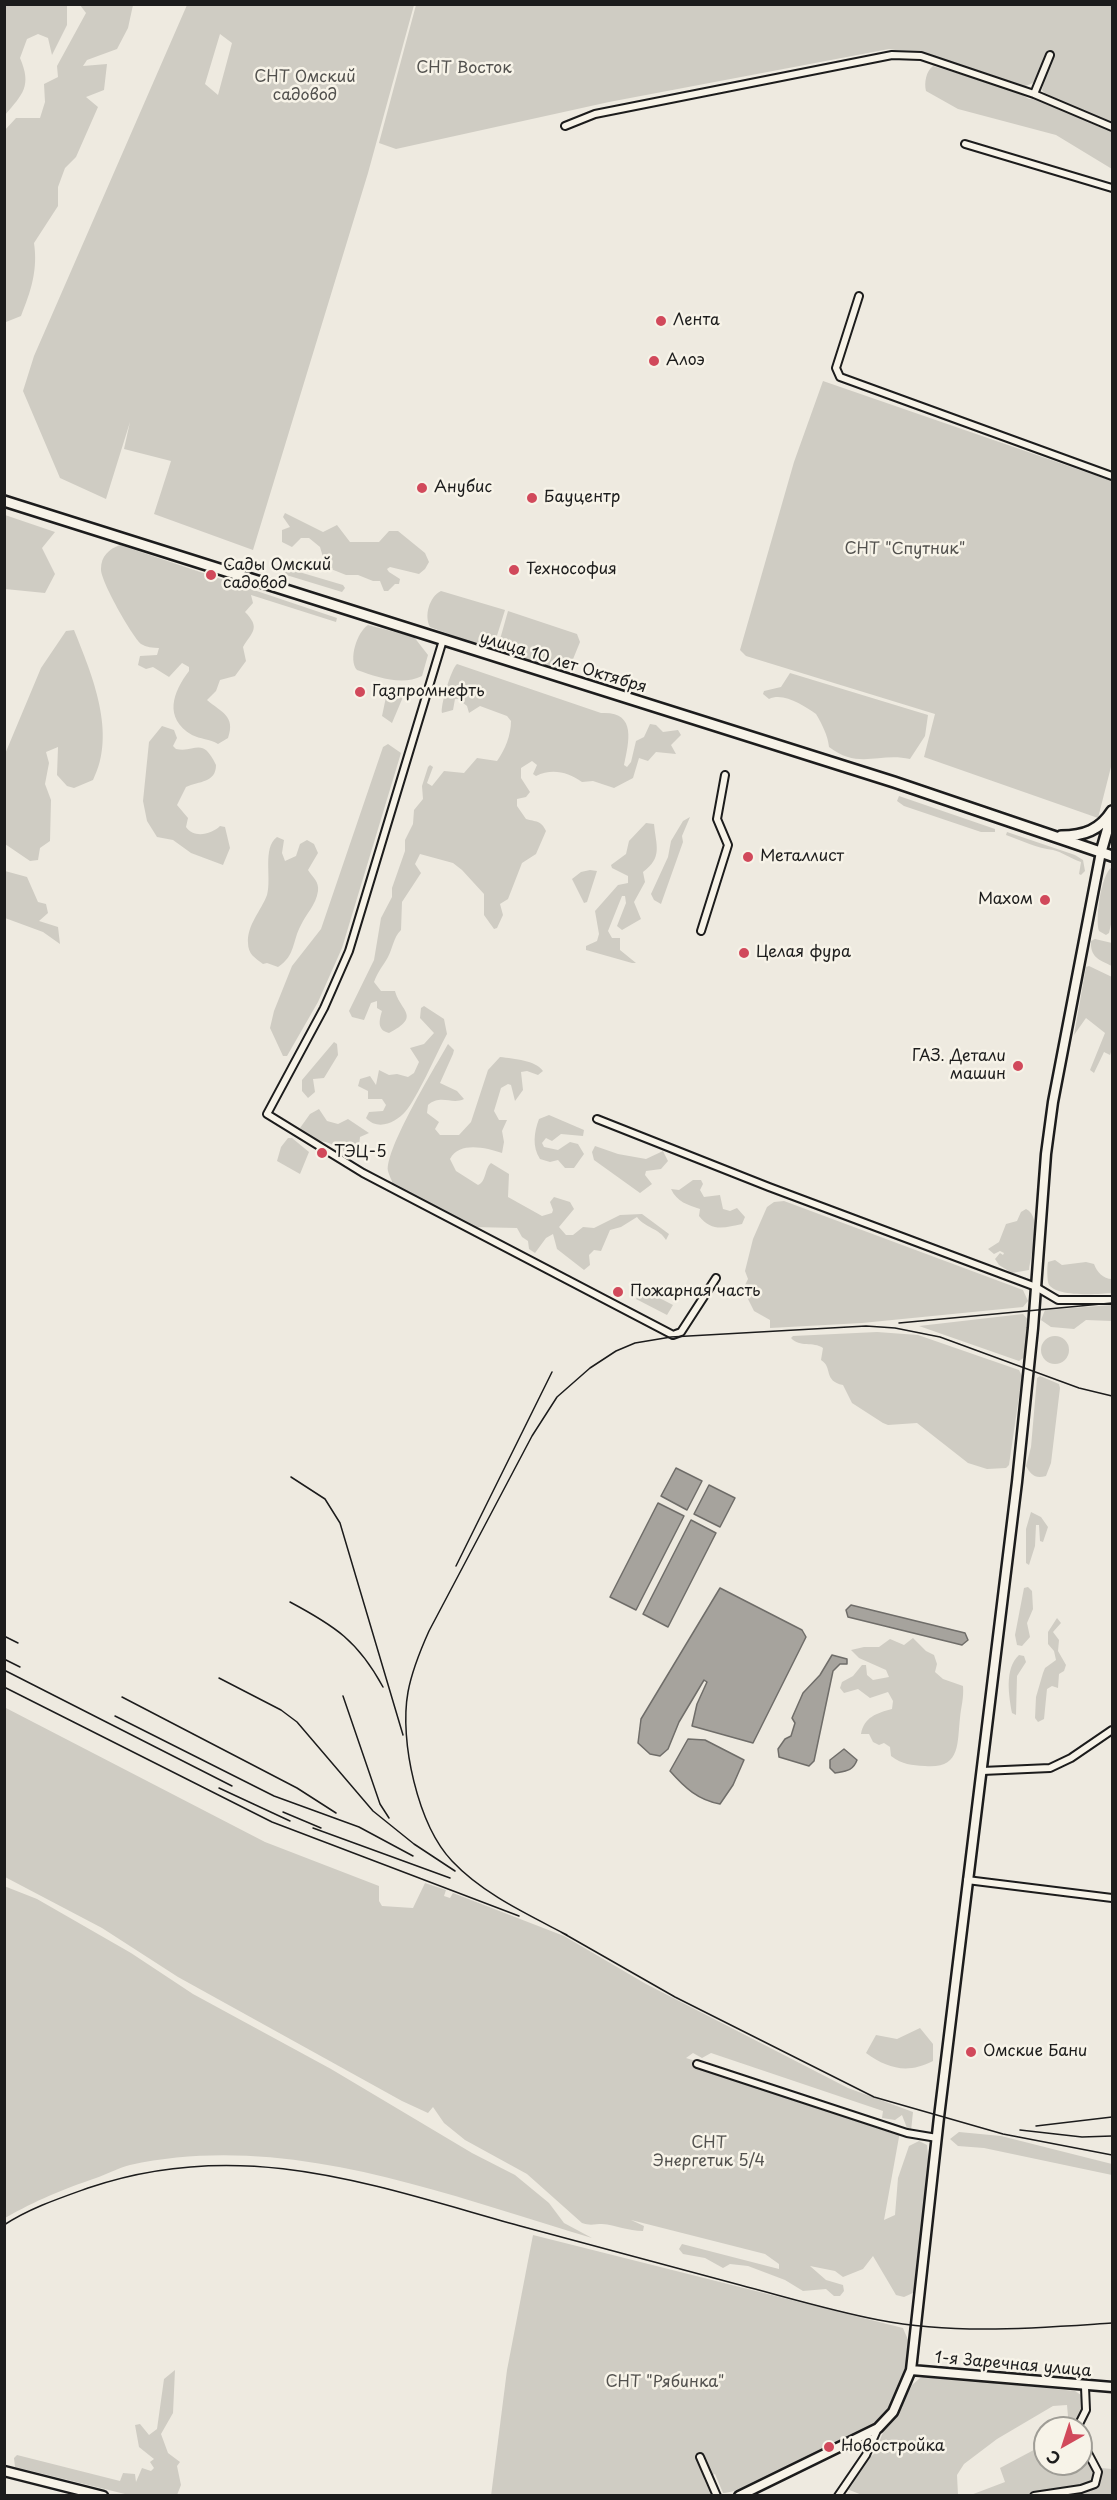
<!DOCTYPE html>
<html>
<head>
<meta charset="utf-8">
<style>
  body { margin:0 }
  #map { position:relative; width:1117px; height:2500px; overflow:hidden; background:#eeeae0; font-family:"Playpen Sans",sans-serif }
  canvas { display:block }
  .frame { position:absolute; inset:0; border:6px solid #1c1c1c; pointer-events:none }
  .north { position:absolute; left:1033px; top:2416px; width:60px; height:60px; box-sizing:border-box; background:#f7f3e8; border:2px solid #9f9d96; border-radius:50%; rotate:219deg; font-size:16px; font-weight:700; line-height:24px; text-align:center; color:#1c1c1c }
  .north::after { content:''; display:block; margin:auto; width:21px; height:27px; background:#d1495b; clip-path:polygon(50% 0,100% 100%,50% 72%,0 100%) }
</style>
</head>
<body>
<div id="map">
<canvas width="1117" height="2500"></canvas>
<div class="frame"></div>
<div class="north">С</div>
</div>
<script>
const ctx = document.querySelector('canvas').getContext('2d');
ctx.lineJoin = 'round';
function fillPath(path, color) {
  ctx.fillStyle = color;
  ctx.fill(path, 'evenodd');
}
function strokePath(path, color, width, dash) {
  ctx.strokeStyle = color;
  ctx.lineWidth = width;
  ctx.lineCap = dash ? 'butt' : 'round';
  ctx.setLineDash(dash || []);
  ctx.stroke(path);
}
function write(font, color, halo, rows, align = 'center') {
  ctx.font = font + ' "Playpen Sans",sans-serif';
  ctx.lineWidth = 5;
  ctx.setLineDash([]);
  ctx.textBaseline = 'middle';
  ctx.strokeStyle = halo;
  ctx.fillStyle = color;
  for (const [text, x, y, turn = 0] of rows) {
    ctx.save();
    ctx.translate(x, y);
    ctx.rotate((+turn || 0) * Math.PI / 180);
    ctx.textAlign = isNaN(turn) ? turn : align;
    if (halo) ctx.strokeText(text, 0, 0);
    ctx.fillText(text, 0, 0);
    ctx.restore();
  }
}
fillPath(new Path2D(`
  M5 4 67 5V25L52 55 48 38 38 34 27 39 20 58C32 86 23 94 5 115Z
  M80 5H133L128 28 117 49 87 60 83 66 107 64 104 90 86 97 98 107 76 157 65 168 58 187V206L34 243C38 270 31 291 21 316L6 322 5 326V130L16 118H40L45 102 44 84 58 77 57 66 86 13Z
  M187 5H414L368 173 253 550 154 514 171 461 124 449 130 422 106 499 60 478 23 391 34 356ZM220 34 232 43 218 95 205 84Z
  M416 5H1112V124L1046 95 1042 90 1046 72 1039 70 1033 83 1023 87 921 54 889 49 609 102 396 149 379 143Z
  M933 66 1014 90 1029 99 1040 98 1112 126V169L1056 135 958 109 926 91C924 83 926 71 933 66Z
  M823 381 1112 481V763L1098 818 924 757 935 714 746 656 740 650 794 462Z
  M285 513 323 532 337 525 350 542H379L389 531H398L425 553 429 562 425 569 419 574 390 567 387 569 389 572 400 579 399 584H395L388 591H384L380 581H373L358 575H346L326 567 320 547 309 538H301L292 547 282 542V530L290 527 283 517Z
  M5 515 55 532 42 548 55 574 45 593 5 589Z
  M120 545 337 618 336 622 251 595 253 603 245 612C261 628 252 632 243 647L246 661 235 676 220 680 216 691 207 700C221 712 236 716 228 738L218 744C210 739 200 739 192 735 163 718 173 692 189 671V667L182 663 169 677 153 667 146 669 138 665 140 656 157 655 159 648C153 648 146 647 141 644 132 636 100 580 101 569 101 556 109 549 120 545Z
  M289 569 343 585 345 588 342 592 283 574Z
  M441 591 505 610 495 642 483 638 481 643 470 642 430 627C424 616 429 597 441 591Z
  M508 611 577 634 580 642 569 669C553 676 524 660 510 651L511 647 499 643Z
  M368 625 414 637 428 655 422 676C402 686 377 677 357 670 348 660 357 632 368 625Z
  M74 630C92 675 117 733 93 780L74 788 67 786 57 775 58 747 46 752 49 763 45 784 51 800 50 841 40 848 38 860 30 861 5 844V754L41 668 66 631Z
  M457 664 601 713C637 711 629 741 624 765L627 767 631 762 636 741 644 737 650 724 656 725 663 732 678 730 681 735 671 745 676 754 656 752 648 761 639 758 633 778 614 788 593 781 582 782C568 772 552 768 536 776L533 774 537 765 532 761 521 768V778L530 792 526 797 517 799V806L526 819C536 822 541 820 546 831L536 854 522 863 508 899 500 904 503 915 497 928 494 929 484 915V894L462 870 453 863 420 854 415 864 421 873 402 902 401 930C393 938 393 948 388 957 383 966 378 971 374 982L381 991H395C400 1011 422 1016 389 1033 377 1030 379 1021 382 1011L377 1008V1001L371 1003 364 1020 352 1017 349 1011 374 960 381 918 392 897V888L405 851V840L413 824 414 810 423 799 422 786 428 767 430 765 433 767 427 783 432 786 444 771 464 773 477 758 497 761C505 750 511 735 511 721L507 716 480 706 469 713 467 706 458 699H455L453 710 442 713C440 707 451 669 457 664Z
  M790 673 928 715 925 736 910 759C879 752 859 770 829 747 828 736 822 724 816 714 804 706 784 692 769 699L763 694 764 691 781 687Z
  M391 691 400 692 403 697 392 723 382 716 386 697Z
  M162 726 174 730 177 738 173 746 176 749C196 753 202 736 216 765 216 783 199 781 186 787L177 805 188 818 186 827C194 839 212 834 220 826L225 827 230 848 223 865 191 853 173 840 157 837 147 821 143 801 149 742Z
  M388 744 401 753 342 948 318 1002 287 1056H283L270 1028 274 1011 292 966 321 929 383 747Z
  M899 796 995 829V832H981L904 806 897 801Z
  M690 817 682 836 683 842 661 904 654 900 651 894 668 857 671 841 683 821Z
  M646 823 654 824C656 846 663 857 643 872L645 882 634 902 641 919 622 930 617 926 626 903 625 896H622L608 931 612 938H620V950L636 963H632L586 950V946L597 941 599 934 595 911 618 885 628 883V876L612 868 611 865 626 854 629 841Z
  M1007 832 1075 855 1083 860 1085 871 1081 875 1079 874 1081 862C1072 859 1062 852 1053 850 1037 848 1022 841 1006 835Z
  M277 837 284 840 282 853 285 861 296 856 300 844 307 840 314 844 318 853 308 870C313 878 319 881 318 891 316 905 306 914 301 925 292 941 296 955 278 967L267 963 263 964C255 958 248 954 248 943 247 925 261 911 267 895 272 878 262 848 277 837Z
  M1112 867V920L1109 933 1106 935 1099 931C1095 919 1101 874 1112 867Z
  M590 870 597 871 587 902 584 903 572 879 581 872Z
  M5 871 27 877 38 902 46 904 48 913 39 921 58 927 60 944 43 932 5 918Z
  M1095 939 1112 943V966C1099 960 1090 957 1091 941Z
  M1089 966 1112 977V1049L1110 1055 1104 1052 1094 1073 1090 1070 1105 1033 1086 1018 1074 1035 1086 967Z
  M424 1006 444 1019 447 1034C437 1052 417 1099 405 1112 397 1121 379 1132 366 1118L369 1112 383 1111 386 1105 382 1099H368V1091L358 1086 360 1079 370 1076 376 1085 379 1070 389 1075 397 1074 408 1077 414 1073 419 1062 410 1048 424 1044 434 1033 420 1018 421 1008Z
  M334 1042 337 1044 338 1055 324 1078 313 1079 315 1092 308 1098 302 1091V1080Z
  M448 1044 454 1050 453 1054 440 1083 457 1091 464 1099C452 1105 441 1094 428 1105L427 1113 439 1122 435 1129 440 1135H459L471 1122 488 1070 500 1057C515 1059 535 1060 543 1071L538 1075 527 1071 521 1072 523 1090 515 1101 511 1085 508 1084 501 1088 494 1111 499 1120H507L502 1131 504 1142 502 1153C486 1148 460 1141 450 1159L456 1171 478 1185C487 1181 484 1169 491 1163L509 1174 508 1197 542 1216 552 1213 553 1210 550 1202 554 1197 570 1202 574 1209 559 1227 566 1235H573L583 1227 594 1228 620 1215 642 1214 669 1234 666 1240C659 1228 645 1228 637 1217L621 1227 610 1230 601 1251 594 1250 589 1255 590 1265 584 1270 557 1249 553 1234 546 1238 535 1253 529 1249 528 1241 522 1237 517 1228 473 1227 393 1184C392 1181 389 1175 388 1171 385 1149 435 1067 448 1044Z
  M319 1109 327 1121 338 1124 348 1119 369 1133 360 1137 359 1145H352L344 1151C337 1150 336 1146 331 1144 319 1138 309 1146 300 1128L310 1114Z
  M549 1115 584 1130 583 1136 561 1134 552 1141 546 1138 542 1143 544 1147 558 1150 570 1142 578 1144 584 1154 574 1168H565L558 1160 550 1162 540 1159C532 1147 534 1132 539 1119Z
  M288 1138H292L309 1152 300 1174 277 1161 281 1147Z
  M595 1146 618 1154 646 1159 663 1151 668 1161 661 1169 646 1171 645 1175 652 1184 640 1193 594 1160 592 1152Z
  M693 1180H701L703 1184 700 1190 704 1197 720 1195 723 1209 730 1211 737 1208 745 1217 742 1224C726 1227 712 1233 699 1216L700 1209C688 1205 677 1202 671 1189L679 1190Z
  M784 1201 1023 1290 1028 1301 1023 1307 862 1323 770 1328V1320L754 1311 743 1289 748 1279 745 1271 753 1239 767 1207 774 1202Z
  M1026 1209C1043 1217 1031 1253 1029 1270L1012 1273 999 1265 995 1259 1000 1253 1003 1255 1004 1253 1000 1251 994 1254 988 1249 999 1242 1006 1224 1017 1221 1021 1212Z
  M1055 1260 1062 1265 1086 1262 1094 1264C1097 1272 1103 1279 1112 1279V1293C1100 1294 1051 1298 1048 1282 1047 1276 1047 1267 1048 1262Z
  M642 1289 673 1305 667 1315 636 1299Z
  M1112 1305V1321L1086 1320 1074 1329 1051 1327 1041 1320 1045 1310Z
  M1023 1314 1029 1321 1025 1357 1019 1361 919 1326Z
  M877 1332 918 1335 1019 1370 1022 1376 1009 1465 1006 1468 987 1469 968 1463 917 1423 888 1425 883 1423 852 1403 843 1385C823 1381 833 1367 821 1360L823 1348C813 1341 800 1348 791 1338L793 1336Z
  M1041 1350a14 14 0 1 1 28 0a14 14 0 1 1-28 0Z
  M1040 1376 1059 1384 1060 1388 1051 1463 1046 1476C1035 1479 1031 1475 1026 1466L1031 1447 1037 1378Z
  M1031 1512 1041 1517 1048 1527 1043 1542 1040 1541 1039 1525H1036L1035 1546 1029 1565 1026 1563V1529Z
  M1028 1587 1032 1591 1033 1609 1027 1623 1030 1637 1022 1646 1017 1645 1015 1635 1024 1588Z
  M1057 1618 1061 1623 1053 1632 1059 1640 1058 1651 1066 1665 1064 1671 1059 1674 1058 1688 1052 1686 1047 1689 1044 1719 1038 1722 1035 1718 1036 1697 1043 1673 1045 1668 1056 1660 1054 1651 1048 1644V1632Z
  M913 1638 926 1651 934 1655 937 1664 935 1672 943 1679 963 1686C964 1698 961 1707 960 1718 957 1744 961 1769 925 1766 911 1765 903 1765 891 1756L890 1747 884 1743 879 1745 873 1742 869 1734H861C864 1717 877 1713 892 1709L893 1701 888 1692 870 1698 858 1689 844 1693 840 1688 842 1682 853 1676 862 1665H866L867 1675 873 1680 889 1677 886 1670 859 1658 851 1650 864 1647H879L890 1639 904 1645Z
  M1019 1655 1024 1656 1026 1662 1017 1676 1016 1715 1012 1713C1009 1696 1004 1669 1019 1655Z
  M4 1707 265 1842 379 1886V1901L382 1906 413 1908 425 1883 446 1890 444 1896 450 1898 453 1893 564 1936 646 1984 848 2088 913 2112 911 2131 907 2128 902 2115 895 2120 882 2118 883 2111 711 2053 702 2058 693 2053 686 2058 901 2126 884 2220 895 2215 898 2178 909 2146 919 2141 927 2145 929 2167 915 2292 904 2297 896 2295 873 2256 863 2269 843 2277 835 2271 810 2266 826 2280 843 2285 844 2291 840 2296H834L826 2289 803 2291 785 2280 748 2266 730 2264 723 2268 705 2258 683 2254 679 2249 682 2244 779 2269V2264L765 2254 631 2220 644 2226 643 2231C628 2231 616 2225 602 2224 595 2224 590 2226 582 2223L527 2174 465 2140 444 2123 433 2107 428 2113 402 2101 178 1977 102 1928 5 1877Z
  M4 1886 37 1899 131 1953 193 1994 331 2069 472 2153 515 2175 549 2203 564 2223 592 2238C444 2194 286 2131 130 2165 118 2168 107 2174 96 2178 61 2190 37 2200 5 2218Z
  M920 2028 933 2044V2061C908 2074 888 2069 866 2053L876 2035 897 2039Z
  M959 2132 1001 2136 1112 2164V2175L984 2148 958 2146 950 2139Z
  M533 2235 903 2328C905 2334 909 2340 910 2346 912 2374 898 2401 881 2421 858 2433 742 2495 723 2493L715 2474 704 2479 712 2495 491 2496 507 2370Z
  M175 2370 173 2413 161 2434 168 2453 180 2462 177 2466 181 2485 177 2495H129L15 2467 14 2458 17 2455 120 2481 123 2473 135 2474 136 2482 142 2468 151 2471 154 2468 150 2462 154 2459 139 2447 135 2425 140 2424 149 2435 157 2429 164 2379Z
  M927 2376 1075 2391 1081 2395C1082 2410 1082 2418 1069 2428L1067 2405 1053 2406 997 2439 964 2464 957 2475 958 2495H862L847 2489 866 2461 875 2453 885 2427 898 2413 912 2385 920 2378Z
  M1081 2431 1101 2468 1112 2469V2495L968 2496 1005 2482 1000 2468 1045 2444V2464H1081Z`), '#cfccc3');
const water = new Path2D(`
  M676 1468 702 1481 687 1510 661 1496Z
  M709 1485 735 1498 720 1527 694 1514Z
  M658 1503 684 1516 636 1610 610 1597Z
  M691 1520 716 1533 668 1627 643 1614Z
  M720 1588 802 1630 806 1637 753 1743 692 1726 697 1704 707 1682 704 1680 679 1722 668 1749 660 1756 650 1754 638 1743 641 1719Z
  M851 1605 965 1633 968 1640 962 1645 848 1617 846 1610Z
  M832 1655 847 1659V1664H840L833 1671 814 1761 809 1766 779 1757 778 1749 785 1739 791 1736 795 1723 792 1718 803 1693 820 1675Z
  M688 1739 705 1740 744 1760 733 1785 720 1804C698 1800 685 1788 670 1771Z
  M844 1749 857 1760C853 1771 846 1771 835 1773L830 1768V1760Z`);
fillPath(water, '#a6a39d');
strokePath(water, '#6f6d69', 1.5);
const street = new Path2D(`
  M1034 94 1050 55
  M565 126 595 114 892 55 921 56 1034 94 1112 127
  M965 144 1112 188
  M859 296 836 368 840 377 1112 476
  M443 640 349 951 324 1008 267 1114 363 1173 673 1335 681 1332 716 1278
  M701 931 728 845 717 819 725 775
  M597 1119 769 1187 1036 1287 1058 1300H1112
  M982 1771 1050 1768 1071 1758 1112 1730
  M967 1880 1112 1898
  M697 2064 907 2133 937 2138
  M1077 2428 1086 2410 1085 2387
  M700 2457 717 2496
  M838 2496 866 2455 878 2428
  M1034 2496 1081 2489 1095 2484 1098 2472 1081 2440`);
const secondary = new Path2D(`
  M911 2370 1112 2387
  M4 2471 103 2496
  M739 2496 878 2428 893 2412 911 2370 939 2117 1017 1482 1033 1328 1046 1154 1053 1102 1101 852`);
const primary = new Path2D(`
  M4 501 894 782 1112 856
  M1061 836C1084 836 1100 830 1112 811
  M1101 852 1111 817`);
strokePath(street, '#1c1c1c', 10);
strokePath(secondary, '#1c1c1c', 13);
strokePath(primary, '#1c1c1c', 14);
strokePath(street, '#f7f3e8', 6);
strokePath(secondary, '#f7f3e8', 8);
strokePath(primary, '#f7f3e8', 9);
strokePath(new Path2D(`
  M899 1323 1112 1303
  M291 1477 325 1499 340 1523 403 1735
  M456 1566 552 1372
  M290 1602C335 1626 358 1641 383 1687
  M4 1636 18 1643
  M4 1659 20 1667
  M4 1670 232 1786
  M219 1678 281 1710 297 1722 373 1811 414 1844 455 1871
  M4 1687 272 1822 519 1916
  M343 1696 380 1804 389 1818
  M122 1697 297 1788 336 1813
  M115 1716 274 1796 359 1827 413 1856
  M219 1788 290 1821
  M283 1812 321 1828
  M313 1828 450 1878
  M561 1932 675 1997 874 2097 1003 2134 1112 2155
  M567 1935C527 1914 483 1894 452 1861 418 1825 399 1741 408 1692 412 1670 420 1651 429 1631L532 1436 557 1397 590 1368 616 1351 635 1343 671 1337 866 1326 895 1328 940 1337 1079 1388 1112 1396
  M1036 2126 1112 2117
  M1020 2130 1082 2137 1112 2136
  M4 2225C30 2208 60 2198 88 2188 243 2135 375 2186 524 2227 596 2247 668 2265 740 2285 786 2297 832 2311 879 2320 955 2335 1035 2328 1112 2323`), '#1c1c1c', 1.5);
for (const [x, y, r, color] of [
  [661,321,6,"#d1495b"],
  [654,361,6,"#d1495b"],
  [422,488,6,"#d1495b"],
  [532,498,6,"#d1495b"],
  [514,570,6,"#d1495b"],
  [211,575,6,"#d1495b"],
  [360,692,6,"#d1495b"],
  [748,857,6,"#d1495b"],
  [1045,900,6,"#d1495b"],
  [744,953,6,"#d1495b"],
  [1018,1066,6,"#d1495b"],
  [322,1153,6,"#d1495b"],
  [618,1292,6,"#d1495b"],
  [971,2052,6,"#d1495b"],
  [829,2447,6,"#d1495b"]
]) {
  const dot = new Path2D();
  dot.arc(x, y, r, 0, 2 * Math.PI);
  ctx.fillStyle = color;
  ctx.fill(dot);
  strokePath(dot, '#f7f3e8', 2);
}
write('16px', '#52514e', '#f7f3e8', [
  ["СНТ Восток",464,69],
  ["СНТ Омский",305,78],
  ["садовод",305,96],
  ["СНТ \"Спутник\"",905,550],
  ["СНТ",709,2144],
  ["Энергетик 5/4",709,2162],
  ["СНТ \"Рябинка\"",665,2383]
]);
write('16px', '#1c1c1c', '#f7f3e8', [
  ["Лента",673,321],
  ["Алоэ",666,361],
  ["Анубис",434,488],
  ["Бауцентр",544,498],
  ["Сады Омский",223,566],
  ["садовод",223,584],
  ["Технософия",526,570],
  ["Газпромнефть",372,692],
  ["Металлист",760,857],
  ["Махом",1033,900,"right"],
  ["Целая фура",756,953],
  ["ГАЗ. Детали",1006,1057,"right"],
  ["машин",1006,1075,"right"],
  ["ТЭЦ-5",334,1153],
  ["Пожарная часть",630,1292],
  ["Омские Бани",983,2052],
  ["Новостройка",841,2447]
], 'left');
write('16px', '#1c1c1c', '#f7f3e8', [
  ["улица 10 лет Октября",563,663,17],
  ["1-я Заречная улица",1013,2365,5]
]);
</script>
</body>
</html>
